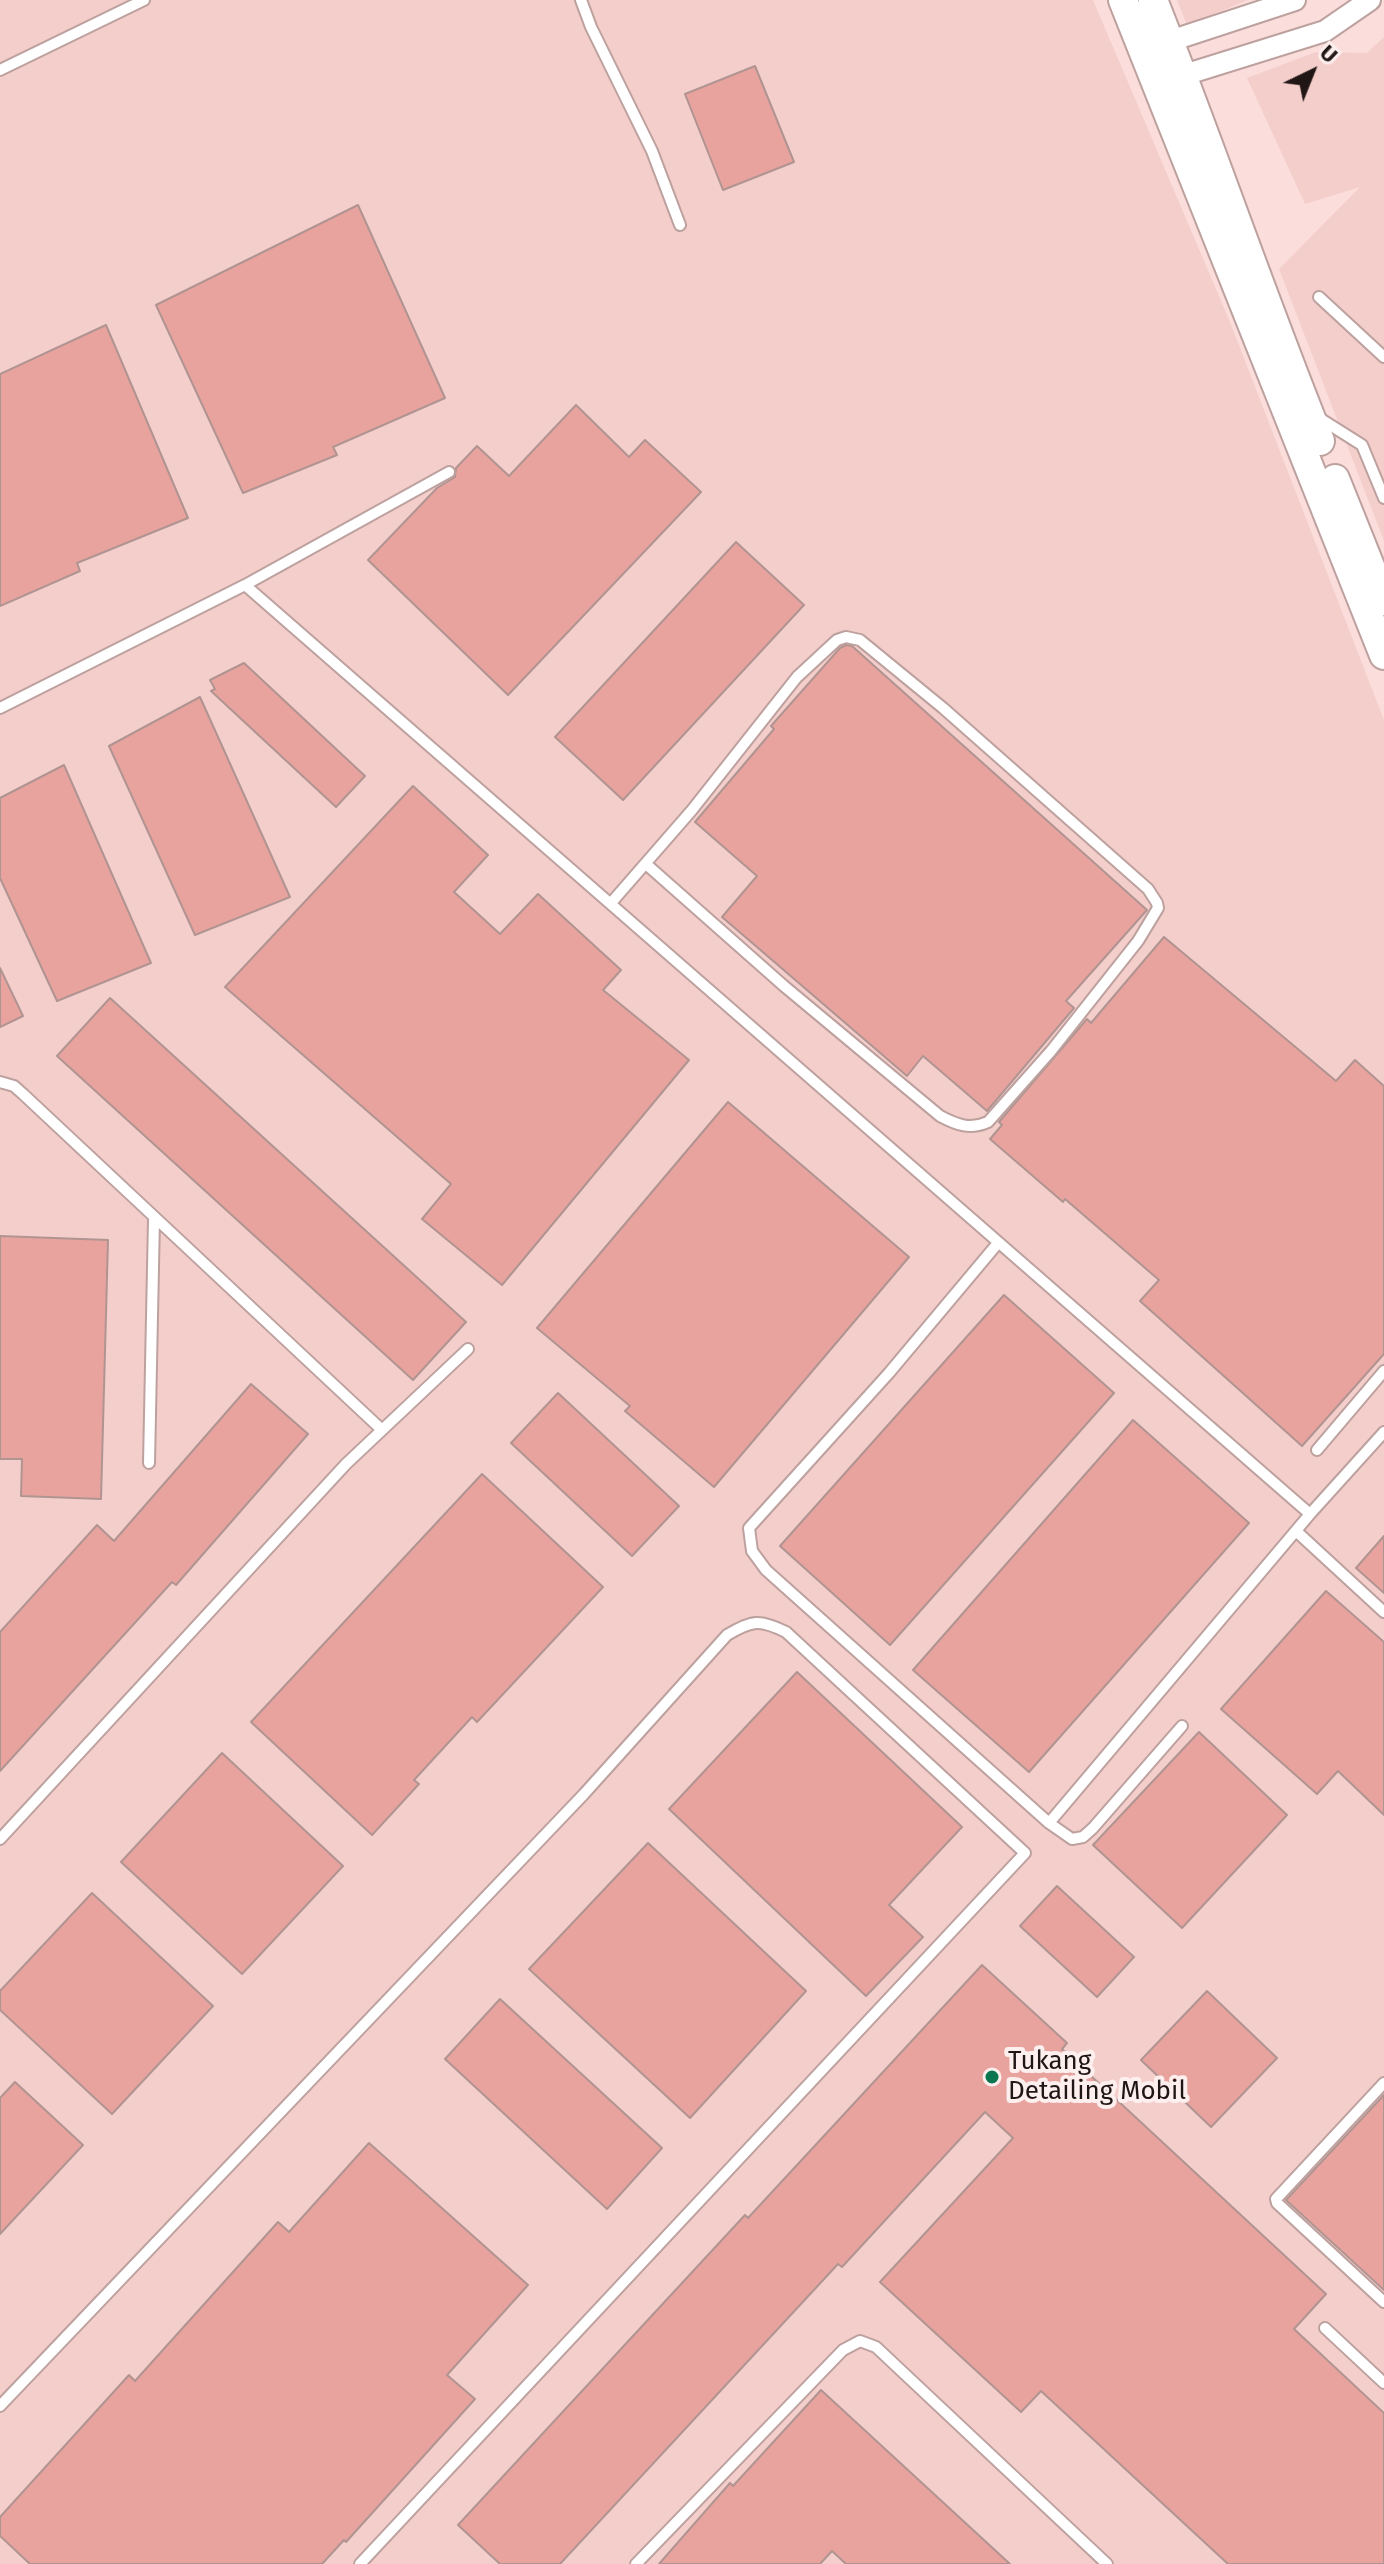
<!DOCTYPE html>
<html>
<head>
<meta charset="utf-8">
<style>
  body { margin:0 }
  #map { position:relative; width:1384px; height:2564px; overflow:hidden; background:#fbdddb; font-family:"Fira Sans",sans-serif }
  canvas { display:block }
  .north { position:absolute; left:1272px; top:32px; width:80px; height:80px; -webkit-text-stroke:6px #fcefee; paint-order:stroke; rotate:43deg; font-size:22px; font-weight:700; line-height:32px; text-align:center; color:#201615 }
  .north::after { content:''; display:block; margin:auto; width:28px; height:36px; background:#201615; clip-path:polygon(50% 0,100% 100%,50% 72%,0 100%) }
</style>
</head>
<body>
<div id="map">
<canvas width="1384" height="2564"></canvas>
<div class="north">U</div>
</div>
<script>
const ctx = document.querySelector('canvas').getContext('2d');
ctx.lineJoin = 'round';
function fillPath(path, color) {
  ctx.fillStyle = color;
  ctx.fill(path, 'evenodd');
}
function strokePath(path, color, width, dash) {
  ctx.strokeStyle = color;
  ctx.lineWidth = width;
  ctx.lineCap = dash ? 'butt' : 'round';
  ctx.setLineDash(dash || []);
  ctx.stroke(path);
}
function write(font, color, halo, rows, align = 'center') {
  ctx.font = font + ' "Fira Sans",sans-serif';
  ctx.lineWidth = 8;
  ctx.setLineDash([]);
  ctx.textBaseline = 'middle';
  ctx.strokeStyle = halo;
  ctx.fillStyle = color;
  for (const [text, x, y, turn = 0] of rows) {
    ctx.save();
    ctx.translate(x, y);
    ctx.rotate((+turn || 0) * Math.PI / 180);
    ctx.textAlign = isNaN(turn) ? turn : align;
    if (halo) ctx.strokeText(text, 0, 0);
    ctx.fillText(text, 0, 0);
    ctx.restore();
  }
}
fillPath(new Path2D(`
  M0 0H1093L1230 322 1384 720V2564H0Z
  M1177 0H1248L1187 25Z
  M1384 37V541L1279 269 1360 187 1305 204 1247 78 1316 52 1367 53Z`), '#f4cecb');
const building = new Path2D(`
  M755 66 794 162 723 190 685 94Z
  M358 205 445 398 333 447 337 455 243 493 156 305Z
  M106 325 188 518 77 563 80 571 0 606V374Z
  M576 405 629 457 645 440 701 492 508 695 368 560 437 488 455 477 456 468 477 446 509 476Z
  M736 542 804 605 623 800 555 737Z
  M846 645 852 646 1147 910 1066 1001 1074 1008 987 1111 923 1056 907 1076 722 917 757 876 695 822 774 729 771 726 840 648Z
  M244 663 365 776 336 807 211 691 215 689 210 680Z
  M200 697 290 897 195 935 109 746Z
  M64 765 151 963 57 1001 0 878V798Z
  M413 786 488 855 454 892 500 934 538 894 621 970 603 990 689 1060 502 1285 422 1219 451 1184 225 987Z
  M1164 937 1336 1081 1355 1060 1384 1086V1354L1302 1446 1140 1301 1159 1280 1065 1199 1063 1202 990 1139 1002 1125 999 1122 1087 1019 1091 1023Z
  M0 968 23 1016 0 1027Z
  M110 998 466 1322 413 1380 57 1056Z
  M728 1102 909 1257 714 1487 625 1411 630 1406 537 1328Z
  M0 1236 108 1240 101 1499 21 1496 22 1459H0Z
  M1004 1295 1114 1393 890 1645 780 1546Z
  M251 1384 308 1434 176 1585 172 1582 0 1771V1632L97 1525 114 1541Z
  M558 1393 679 1506 632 1556 511 1443Z
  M1133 1420 1249 1523 1029 1772 913 1670Z
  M482 1474 603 1587 477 1722 472 1717 414 1780 419 1784 372 1835 251 1722Z
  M1384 1536V1593L1356 1568Z
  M1326 1591 1384 1642V1815L1338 1771 1317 1794 1221 1709Z
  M797 1672 962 1827 889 1905 923 1937 866 1996 669 1809Z
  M1199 1732 1287 1815 1182 1928 1093 1845Z
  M222 1753 343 1866 242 1974 121 1862Z
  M648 1843 806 1991 690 2118 529 1969Z
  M1057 1886 1134 1957 1097 1997 1020 1926Z
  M92 1893 213 2006 112 2114 0 2010V1991Z
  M982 1965 1067 2043 1062 2049 1326 2294 1294 2329 1384 2413V2564H1228L1041 2391 1021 2412 880 2282 1013 2138 985 2112 842 2267 838 2264 560 2564H500L458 2525 745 2215 748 2218Z
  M1207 1991 1277 2058 1211 2127 1141 2060Z
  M500 1999 662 2148 607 2209 445 2059Z
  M15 2082 83 2145 0 2234V2098Z
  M1384 2095V2290L1286 2200Z
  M369 2143 528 2285 447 2375 475 2399 346 2542 344 2540 322 2564H30L0 2536V2517L129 2375 135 2381 278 2222 289 2232Z
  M821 2390 1010 2564H846L832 2551 820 2564H659L730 2483 733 2486Z`);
fillPath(building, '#e9a39e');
strokePath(building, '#b09491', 2);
const lane = new Path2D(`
  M581 0 591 27 652 151 680 225
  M0 70 144 0
  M1319 297 1384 357
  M1316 416 1362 445 1384 498
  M245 585 1310 1514
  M0 708 245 585 449 472
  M611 903 692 810 797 677 837 640 846 637 860 640 943 708 1148 889 1157 903 1158 908 1138 941 1051 1051 988 1122C970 1130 957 1125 940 1116L784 986 646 864
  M0 1082 14 1086 23 1094 381 1429
  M998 1243 889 1373 749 1528 752 1551 766 1570 1049 1823 1072 1839 1083 1837 1093 1828 1182 1726
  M1317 1450 1384 1371
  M149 1463 154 1219
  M1296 1531 1384 1612
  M1049 1823 1310 1514 1384 1432
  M0 1839 346 1464 468 1349
  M1384 2083 1276 2199 1277 2203 1384 2302
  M1325 2328 1384 2383
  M0 2406 584 1794 727 1635C752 1620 760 1619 786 1632L1025 1853 360 2564
  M636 2564 843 2350 860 2341 876 2347 1107 2564`);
const street = new Path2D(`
  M1158 45 1295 0
  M1172 81 1184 75 1325 31 1370 0`);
const secondary = new Path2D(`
  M1123 0 1384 655
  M1153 0C1211 146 1261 295 1320 441
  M1335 479 1384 601`);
strokePath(lane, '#bda19f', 14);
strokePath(street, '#bda19f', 24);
strokePath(secondary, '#bda19f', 32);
strokePath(lane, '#fff', 10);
strokePath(street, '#fff', 20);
strokePath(secondary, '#fff', 28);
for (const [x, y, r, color] of [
  [992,2077,8,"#0b7650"]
]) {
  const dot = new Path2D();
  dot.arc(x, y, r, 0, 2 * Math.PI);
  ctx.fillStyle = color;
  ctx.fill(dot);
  strokePath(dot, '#fcefee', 3);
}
write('26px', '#201615', '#fcefee', [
  ["Tukang",1008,2062],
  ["Detailing Mobil",1008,2092]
], 'left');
</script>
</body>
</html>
